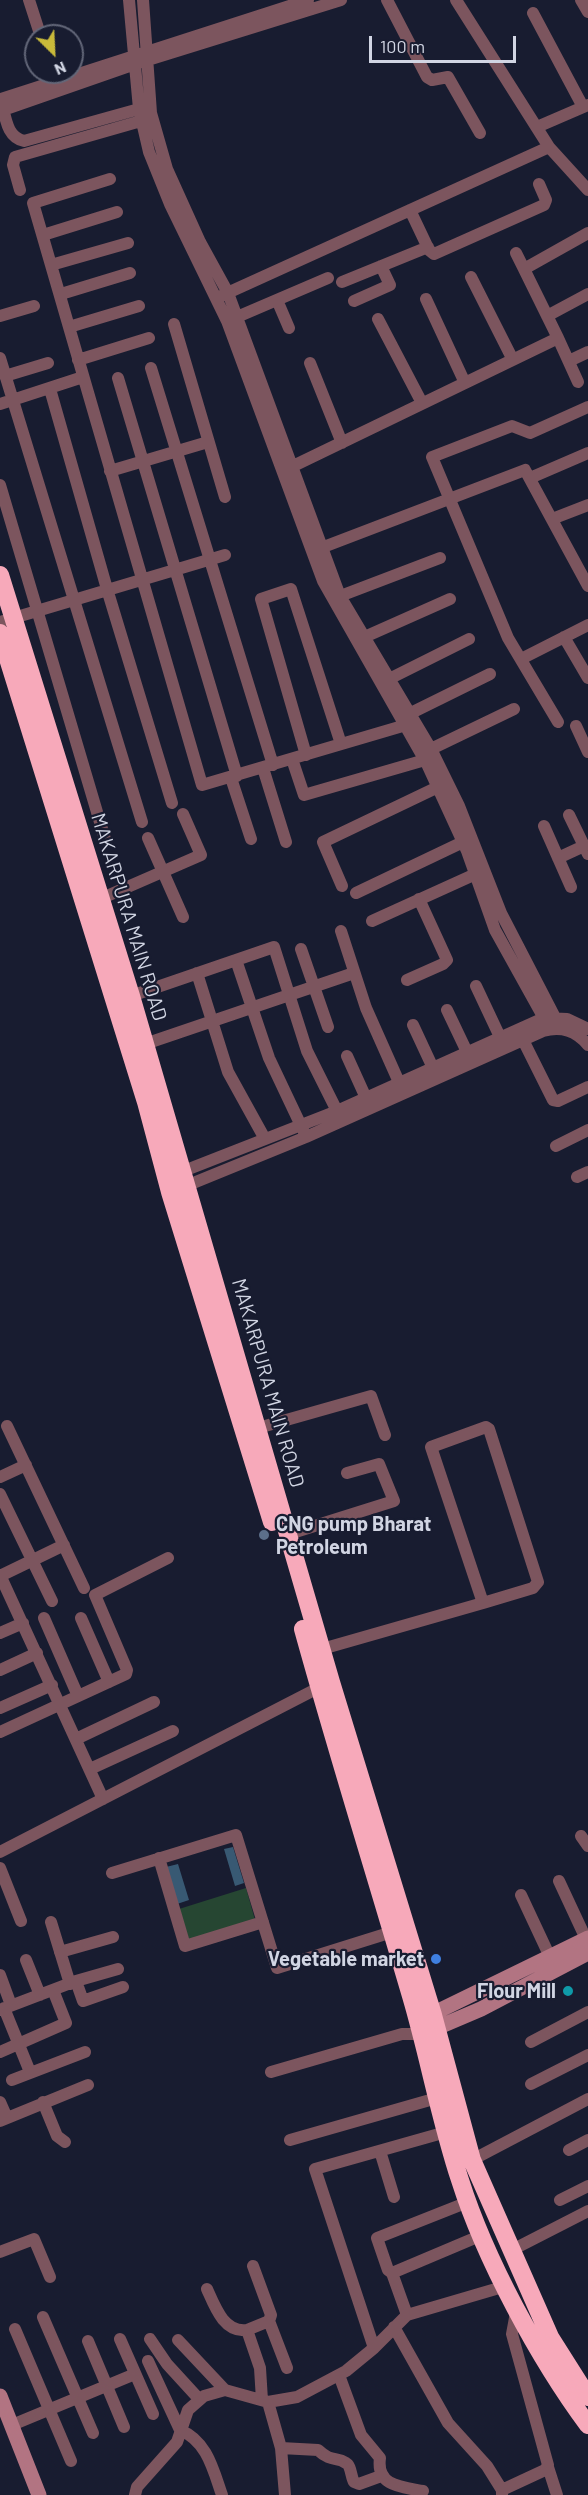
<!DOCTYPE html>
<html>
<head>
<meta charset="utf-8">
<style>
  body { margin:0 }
  #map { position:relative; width:588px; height:2495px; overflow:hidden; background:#181c30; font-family:Barlow,sans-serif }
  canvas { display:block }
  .north { position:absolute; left:24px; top:24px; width:60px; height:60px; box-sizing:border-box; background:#181c30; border:2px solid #626678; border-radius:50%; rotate:156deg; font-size:16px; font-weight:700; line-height:24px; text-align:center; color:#d1d5e3 }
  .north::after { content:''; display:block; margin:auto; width:21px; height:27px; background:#c9ba3a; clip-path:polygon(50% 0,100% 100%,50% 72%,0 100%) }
  .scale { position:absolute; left:369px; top:36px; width:147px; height:27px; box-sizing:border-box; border:3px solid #d1d5e3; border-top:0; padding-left:8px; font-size:18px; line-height:21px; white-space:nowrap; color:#d1d5e3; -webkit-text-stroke:4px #181c30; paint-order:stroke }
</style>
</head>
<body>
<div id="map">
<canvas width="588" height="2495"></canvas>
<div class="north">N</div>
<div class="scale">100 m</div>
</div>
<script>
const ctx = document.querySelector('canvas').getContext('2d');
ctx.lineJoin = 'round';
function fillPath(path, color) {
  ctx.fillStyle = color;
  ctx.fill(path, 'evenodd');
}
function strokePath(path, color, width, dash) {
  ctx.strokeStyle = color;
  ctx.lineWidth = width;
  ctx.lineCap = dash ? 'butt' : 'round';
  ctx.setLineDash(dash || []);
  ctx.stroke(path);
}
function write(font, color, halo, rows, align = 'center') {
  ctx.font = font + ' Barlow,sans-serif';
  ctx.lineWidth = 4.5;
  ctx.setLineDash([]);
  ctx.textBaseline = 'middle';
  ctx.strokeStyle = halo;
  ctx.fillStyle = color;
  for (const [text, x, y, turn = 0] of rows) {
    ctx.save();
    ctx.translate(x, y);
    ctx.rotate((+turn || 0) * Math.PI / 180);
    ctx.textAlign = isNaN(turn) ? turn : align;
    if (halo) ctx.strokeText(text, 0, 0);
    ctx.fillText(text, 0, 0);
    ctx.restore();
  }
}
fillPath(new Path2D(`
  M246 1888 255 1920 189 1940 179 1909Z`), '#264632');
fillPath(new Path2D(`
  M233 1847 244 1883 235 1886 224 1849Z
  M178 1864 189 1900 177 1904 166 1867Z`), '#385973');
strokePath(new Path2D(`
  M29 0 39 31
  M129 0 139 109 149 152 170 204 227 321 323 581 427 764 467 851 495 930 550 1029
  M143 0 151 113 167 169 200 242 228 293 340 596 431 749 459 806 501 913 561 1029
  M387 0 427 77 432 80 448 77 480 133
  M456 0 549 147 588 190
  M581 0 588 12
  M533 13 583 107
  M1 99 308 0
  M2 104C6 119 7 137 24 141L139 109
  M3 110 135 64 341 0
  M537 127 588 105
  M110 179 33 203 202 785 406 725
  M20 190 13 165 15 157 141 121
  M410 210 429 250 434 254 544 205 546 200 539 184
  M43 235 117 212
  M516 253 524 269
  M51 265 128 243
  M471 277 513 360
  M342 282 428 247
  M61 294 130 273
  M223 295 549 147
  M426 299 465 383
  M277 300 289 328
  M354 301 390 285 381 266
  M0 316 34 306
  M547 316 588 294
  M378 319 422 403
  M230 320 328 278
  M174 324 225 497
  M69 327 139 306
  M558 338 524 269 588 233
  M0 358 142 822
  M78 360 149 338
  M569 361 588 352
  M310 363 342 443
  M151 368 273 765
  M5 376 48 363
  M118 378 237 776
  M50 389 107 589 172 803
  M0 404 83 377
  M287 469 558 338 578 382
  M110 471 208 442
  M530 478 588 453
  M0 485 105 839
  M552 519 588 505
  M313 551 525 470 588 586
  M335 598 440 558
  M0 622 225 555
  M564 637 588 678
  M360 639 450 599
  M521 659 588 625
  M391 678 469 639
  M411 713 490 674
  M558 722 508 638 432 457 512 426 530 433 588 407
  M576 726 588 752
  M431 749 514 709
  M306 755 261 599 291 589 341 744
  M292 759 304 795 425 760
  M263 768 286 842
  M231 778 251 839
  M569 815 588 854
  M544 826 571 887
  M148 838 183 917
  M558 858 584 846
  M342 886 323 842 438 787
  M356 893 463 842
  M100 899 201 855 183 814
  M372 921 480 872
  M341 931 366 1008 402 1089
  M301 949 328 1027
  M236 960 269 1058 304 1132
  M197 973 228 1072 265 1139
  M407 980 443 964 447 960 419 899
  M476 986 500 1037
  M131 996 274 947 307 1051 337 1111
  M447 1010 467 1052
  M413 1025 433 1068
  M523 1040 553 1100 558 1101 588 1087
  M145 1044 354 973
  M347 1056 366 1098
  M556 1146 588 1130
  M176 1174 337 1111 544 1018 567 1019 588 1029
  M577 1177 588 1172
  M181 1188 306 1137 543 1031C562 1026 576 1031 588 1045
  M7 1426 84 1588
  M258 1428 371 1396 385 1435
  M0 1477 26 1465
  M0 1494 52 1601
  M289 1534 394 1501 379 1464 347 1473
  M0 1575 103 1799
  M0 1576 64 1545
  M44 1618 78 1696
  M81 1618 109 1682
  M0 1633 23 1623
  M322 1649 483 1603 431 1447 486 1427 489 1429 538 1582 533 1588 483 1603
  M0 1670 37 1653
  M0 1708 52 1685
  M0 1732 126 1674 127 1670 95 1595 168 1558
  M76 1739 154 1702
  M90 1769 173 1731
  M581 1836 588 1846
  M0 1852 324 1685
  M159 1858 185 1946 263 1922
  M0 1868 21 1921
  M112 1873 236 1835 277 1968 392 1932
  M559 1881 586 1939
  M521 1895 550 1957
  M51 1922 70 1984
  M60 1952 113 1937
  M26 1960 40 1995
  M0 1975 11 2005
  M76 1981 83 2001 123 1987
  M4 2008 30 2072
  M0 2010 76 1981 118 1969
  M531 2042 588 2012
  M0 2052 66 2023 53 1990
  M271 2072 402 2034H421
  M12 2080 85 2052
  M531 2084 588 2055
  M0 2102 7 2118
  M43 2102 57 2136 65 2142
  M0 2121 88 2085
  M290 2140 437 2098
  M569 2150 588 2140
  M380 2151 394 2197
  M472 2160 588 2099
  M560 2200 588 2186
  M512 2250 588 2211
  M0 2252 34 2239 50 2277
  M253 2266 271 2315 269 2321 247 2330 260 2368 262 2400
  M392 2273 388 2270 377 2238 468 2202
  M207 2289C215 2307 224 2333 247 2330
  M407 2315 392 2273 482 2235
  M43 2317 93 2433
  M269 2321 287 2368
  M394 2327 448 2423 487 2466 502 2490V2495
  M15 2329 71 2461
  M120 2339 153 2414
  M150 2339 167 2364 199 2399
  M178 2340 225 2390
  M88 2341 124 2427
  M374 2348 315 2169 446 2132
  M148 2361 180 2430C207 2441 213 2469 222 2495
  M339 2375 361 2435 380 2458C376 2486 401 2487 423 2491
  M268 2402 281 2448 318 2450C332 2463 336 2456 346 2463 351 2465 351 2477 354 2482L359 2484 381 2476
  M12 2425 135 2374
  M281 2448 285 2495
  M548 2467 557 2495
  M502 2490 545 2470 548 2465 512 2334 517 2307
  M135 2495 137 2487 177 2442 188 2410 204 2396 225 2390 268 2402 297 2397 346 2371 374 2348 407 2315 506 2286`), '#7c555e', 12);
strokePath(new Path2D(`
  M424 2018 588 1938
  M427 2032 481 2009 588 1953
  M0 2396 39 2495`), '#b27482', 15);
strokePath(new Path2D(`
  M0 575 131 996 331 1682 433 2015 472 2160 550 2337 588 2397
  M0 633 146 1102 170 1192 272 1522
  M303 1629C337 1752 375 1873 411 1996 429 2057 440 2120 460 2180 485 2259 539 2359 588 2425`), '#f7a9ba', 18);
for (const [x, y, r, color] of [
  [264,1535,6,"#5c6f8a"],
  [436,1959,6,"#3f7fe0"],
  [568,1991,6,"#0f9aa8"]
]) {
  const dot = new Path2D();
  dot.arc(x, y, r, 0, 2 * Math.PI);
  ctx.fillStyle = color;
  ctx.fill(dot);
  strokePath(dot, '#181c30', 2);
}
write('20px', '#d1d5e3', '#181c30', [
  ["MAKARPURA MAIN ROAD",129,917,73],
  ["MAKARPURA MAIN ROAD",268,1383,74]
]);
write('bold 20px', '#d1d5e3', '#181c30', [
  ["CNG pump Bharat",276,1524,"left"],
  ["Petroleum",276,1547,"left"],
  ["Vegetable market",424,1959],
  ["Flour Mill",556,1991]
], 'right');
</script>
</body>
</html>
